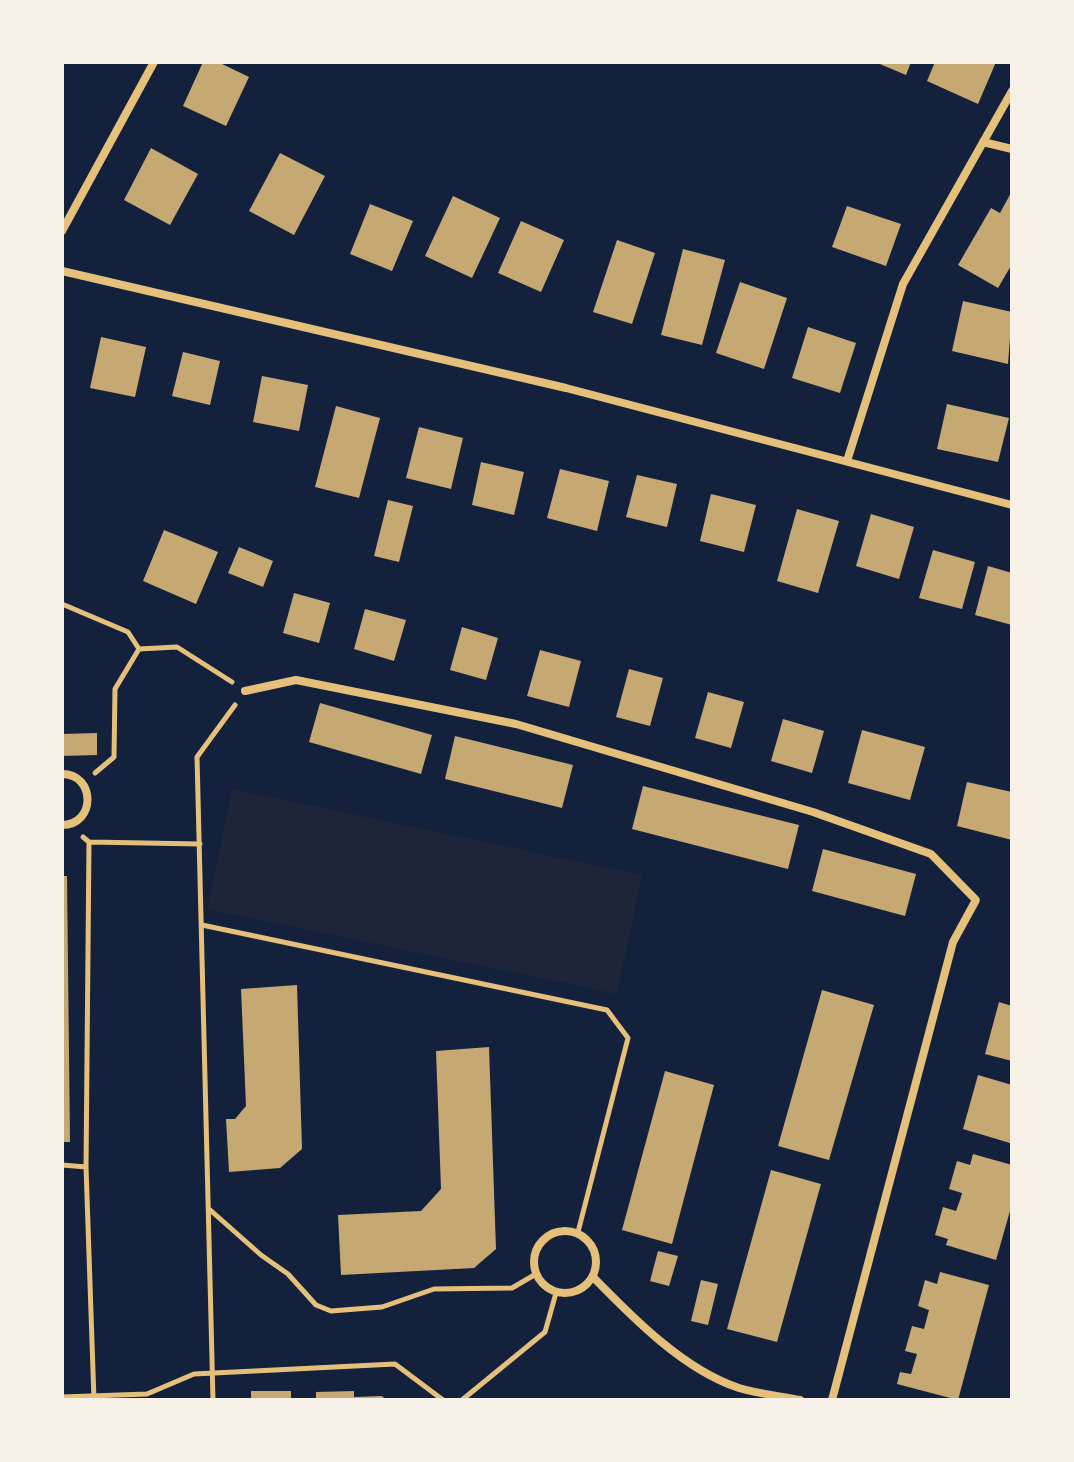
<!DOCTYPE html>
<html>
<head>
<meta charset="utf-8">
<style>
  body { margin:0 }
  #map { position:relative; width:1074px; height:1462px; overflow:hidden; background:#14213d; font-family:"Sofia Sans Condensed",sans-serif }
  canvas { display:block }
  .frame { position:absolute; inset:0; border:64px solid #f6f1e7; pointer-events:none }
</style>
</head>
<body>
<div id="map">
<canvas width="1074" height="1462"></canvas>
<div class="frame"></div>
</div>
<script>
const ctx = document.querySelector('canvas').getContext('2d');
ctx.lineJoin = 'round';
function fillPath(path, color) {
  ctx.fillStyle = color;
  ctx.fill(path, 'evenodd');
}
function strokePath(path, color, width, dash) {
  ctx.strokeStyle = color;
  ctx.lineWidth = width;
  ctx.lineCap = dash ? 'butt' : 'round';
  ctx.setLineDash(dash || []);
  ctx.stroke(path);
}
fillPath(new Path2D(`
  M232 789 642 875 617 994 207 909Z`), '#1d2539');
fillPath(new Path2D(`
  M203 62H218L249 77 226 126 183 106Z
  M875 62H911L906 75Z
  M935 62H996L978 104 927 81Z
  M151 148 198 174 170 225 124 200Z
  M280 153 325 176 294 235 249 211Z
  M1012 191V264L998 288 958 265 991 208 1000 213Z
  M453 196 500 218 472 278 425 256Z
  M370 204 413 221 392 271 350 254Z
  M847 206 901 224 886 266 832 247Z
  M521 221 564 240 541 292 498 273Z
  M617 240 655 253 632 324 593 312Z
  M683 249 725 260 702 345 661 335Z
  M740 282 787 298 764 369 716 353Z
  M963 301 1012 312 1008 364 952 351Z
  M808 327 856 343 840 393 792 378Z
  M101 337 146 347 135 397 90 388Z
  M183 352 220 361 210 405 172 396Z
  M262 376 308 385 299 431 253 422Z
  M947 404 1009 418 998 462 937 449Z
  M336 406 380 418 359 498 315 487Z
  M419 427 463 438 451 489 406 478Z
  M481 462 524 472 514 515 472 505Z
  M560 469 609 481 597 531 547 518Z
  M637 475 677 484 667 527 626 517Z
  M711 494 756 505 744 552 700 541Z
  M388 500 413 506 399 562 374 556Z
  M797 509 839 521 818 593 777 581Z
  M871 514 914 527 899 579 856 566Z
  M164 530 218 552 196 604 143 581Z
  M239 547 273 561 263 587 228 573Z
  M933 550 975 562 962 609 919 598Z
  M988 566 1012 573V625L975 615Z
  M294 593 330 603 319 643 283 633Z
  M365 609 406 620 394 661 354 649Z
  M462 627 498 638 486 680 450 670Z
  M540 650 581 661 569 707 527 696Z
  M629 669 663 678 650 726 616 717Z
  M708 692 744 702 731 748 695 738Z
  M320 703 432 735 421 774 309 742Z
  M783 719 824 731 812 773 771 761Z
  M862 730 925 747 910 800 848 783Z
  M97 733V755L62 756V734Z
  M455 736 573 765 562 808 445 779Z
  M967 782 1012 792V840L957 826Z
  M643 786 799 825 788 869 632 829Z
  M823 849 916 874 905 916 812 891Z
  M62 876H67L70 1142H62Z
  M297 985 302 1149 280 1168 229 1172 226 1119H235L246 1106 241 989Z
  M822 990 874 1005 829 1160 778 1146Z
  M999 1002 1012 1006V1061L985 1054Z
  M489 1047 496 1249 474 1268 341 1275 338 1215 421 1211 441 1189 436 1051Z
  M665 1071 714 1085 672 1244 622 1230Z
  M978 1075 1012 1085 1010 1143 963 1129Z
  M973 1154 1012 1165V1204L996 1260 946 1245 948 1239 935 1235 943 1207 956 1211 960 1200 962 1193 949 1189 957 1161 970 1165Z
  M771 1170 821 1184 777 1342 727 1329Z
  M658 1251 678 1256 669 1286 650 1281Z
  M940 1272 989 1285 958 1400 897 1384 900 1372 911 1374 917 1354 905 1351 912 1326 924 1329 929 1310 918 1306 925 1280 937 1284Z
  M701 1280 718 1284 708 1325 691 1321Z
  M251 1391H291V1400H251Z
  M354 1391V1397L382 1396 386 1400H316V1392Z`), '#c6a872');
strokePath(new Path2D(`
  M62 604 128 632 139 649
  M95 773 114 757 115 689 139 649 177 647 232 682
  M83 837 89 842 86 1167 94 1400
  M89 842 200 844
  M202 925 607 1010 628 1038 578 1232
  M62 1165 86 1167
  M209 1209 261 1255 288 1274 316 1305 331 1311 382 1307 434 1289 512 1288 536 1274
  M62 1397 147 1394 194 1374 395 1364 443 1400
  M213 1400 197 757 235 705
  M462 1400 545 1332 556 1293`), '#e5c07b', 5);
strokePath(new Path2D(`
  M983 142 1012 149
  M62 231 154 62
  M62 271 566 388 1012 505
  M847 461 903 284 1012 91
  M245 691 296 680 516 724 813 812 931 854 976 900 953 942 832 1400
  M62 774C96 774 96 825 62 825
  M534 1262a31 31 0 1 1 62 0a31 31 0 1 1-62 0Z
  M593 1277C633 1318 684 1370 739 1388 759 1394 780 1396 800 1400`), '#e5c07b', 8);
</script>
</body>
</html>
